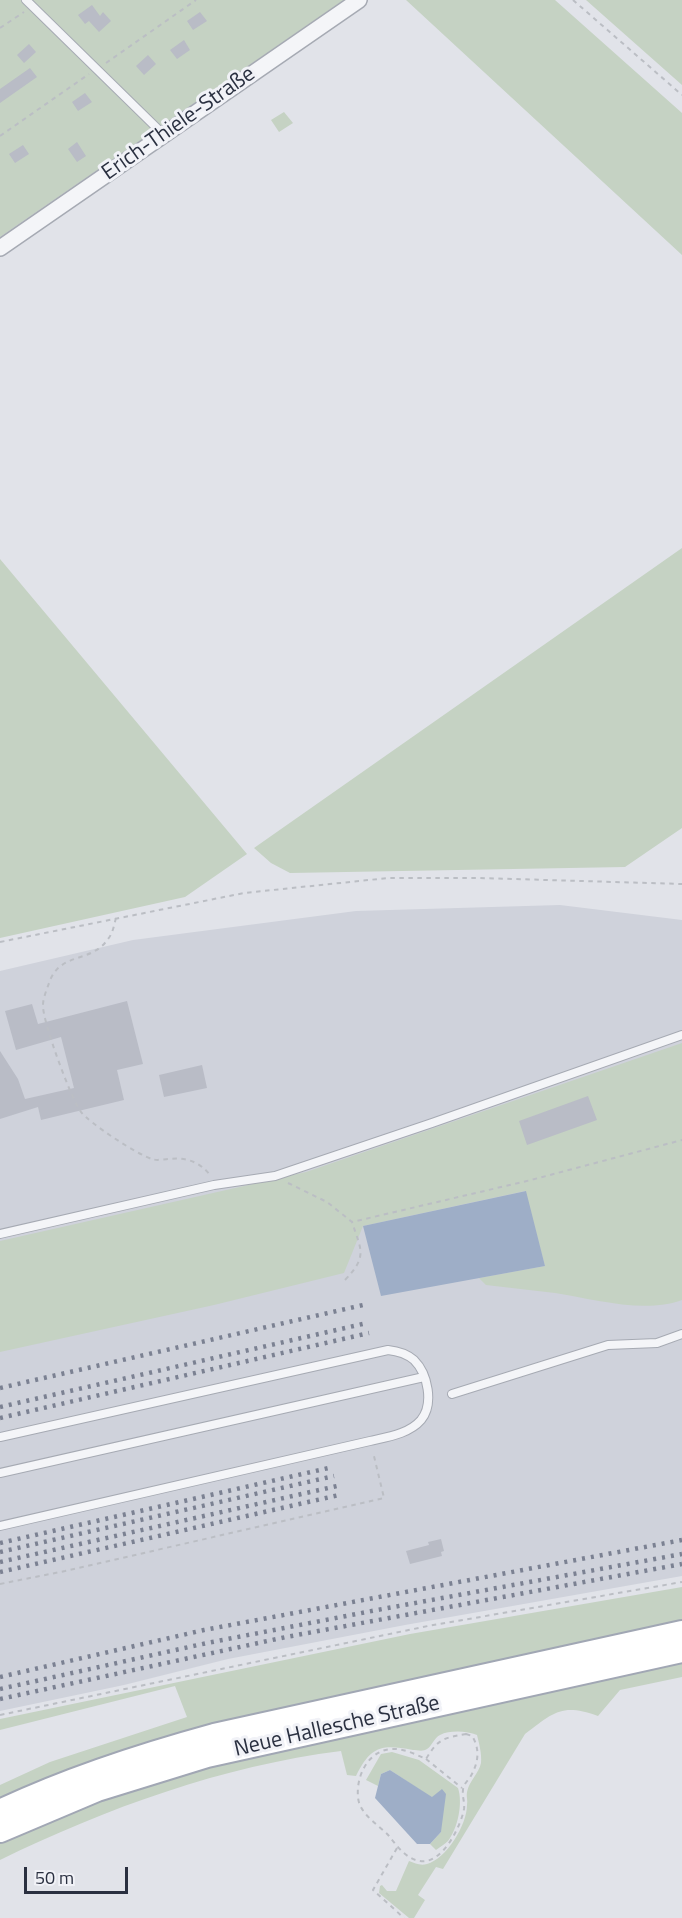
<!DOCTYPE html>
<html>
<head>
<meta charset="utf-8">
<style>
  body { margin:0 }
  #map { position:relative; width:682px; height:1918px; overflow:hidden; background:#e1e3e9; font-family:"Titillium Web",sans-serif }
  canvas { display:block }
  .scale { position:absolute; left:24px; top:1867px; width:104px; height:27px; box-sizing:border-box; border:3px solid #2a3040; border-top:0; padding-left:8px; font-size:18px; line-height:21px; white-space:nowrap; color:#2a3040; -webkit-text-stroke:4px #f1f2f7; paint-order:stroke }
</style>
</head>
<body>
<div id="map">
<canvas width="682" height="1918"></canvas>
<div class="scale">50 m</div>
</div>
<script>
const ctx = document.querySelector('canvas').getContext('2d');
ctx.lineJoin = 'round';
function fillPath(path, color) {
  ctx.fillStyle = color;
  ctx.fill(path, 'evenodd');
}
function strokePath(path, color, width, dash) {
  ctx.strokeStyle = color;
  ctx.lineWidth = width;
  ctx.lineCap = dash ? 'butt' : 'round';
  ctx.setLineDash(dash || []);
  ctx.stroke(path);
}
function write(font, color, halo, rows, align = 'center') {
  ctx.font = font + ' "Titillium Web",sans-serif';
  ctx.lineWidth = 6;
  ctx.setLineDash([]);
  ctx.textBaseline = 'middle';
  ctx.strokeStyle = halo;
  ctx.fillStyle = color;
  for (const [text, x, y, turn = 0] of rows) {
    ctx.save();
    ctx.translate(x, y);
    ctx.rotate((+turn || 0) * Math.PI / 180);
    ctx.textAlign = isNaN(turn) ? turn : align;
    if (halo) ctx.strokeText(text, 0, 0);
    ctx.fillText(text, 0, 0);
    ctx.restore();
  }
}
fillPath(new Path2D(`
  M560 905 682 920V1576L405 1625 228 1659 124 1685 0 1711V971L133 940 356 911Z`), '#cfd2db');
fillPath(new Path2D(`
  M0 0H344L0 237Z
  M406 0H555L682 113V255Z
  M586 0H682V85Z
  M284 112 293 123 279 132 271 120Z
  M682 548V828L625 867 290 873 271 863 254 848Z
  M0 559 247 854 185 897 0 938Z
  M682 1043V1300C644 1314 594 1299 555 1293 532 1290 509 1288 486 1285L479 1278 545 1266 525 1191 363 1226 344 1273 214 1305 0 1352V1241L306 1172Z
  M682 1587V1623L0 1801V1785L50 1762 187 1717 175 1686 0 1730V1719L410 1634Z
  M682 1660V1677L620 1690 598 1716C562 1703 554 1712 525 1734L443 1869 436 1867 418 1895 425 1900 414 1918H409L379 1893 380 1886 382 1885 387 1891H396L409 1861C415 1863 420 1866 427 1864 446 1859 467 1825 467 1805 468 1801 466 1796 467 1792 469 1781 479 1773 481 1763 482 1754 479 1743 477 1735 467 1731 450 1730 440 1735 434 1738 432 1746 427 1749 423 1752 417 1750 413 1750 381 1744 371 1746 356 1776L347 1775 341 1751C222 1766 107 1808 0 1860V1841L47 1820 171 1775Z
  M392 1752 419 1760 458 1788C463 1803 458 1828 448 1841 445 1844 440 1847 436 1850L430 1844 441 1832 442 1790 432 1798 390 1770 381 1774 378 1786 366 1780 381 1754Z`), '#c5d2c3');
fillPath(new Path2D(`
  M526 1191 545 1266 381 1296 363 1226Z
  M390 1770 432 1797 442 1789 446 1794 441 1832 430 1844H417L375 1798 381 1774Z`), '#9eaec7');
fillPath(new Path2D(`
  M92 5 100 16 103 12 111 21 99 32 89 21 85 24 78 15Z
  M200 12 207 21 193 30 187 21Z
  M184 40 190 50 177 59 170 50Z
  M29 44 36 52 24 63 17 55Z
  M148 55 156 64 144 75 136 66Z
  M30 68 37 77 0 103V89Z
  M85 93 92 102 78 111 72 102Z
  M77 142 86 156 77 162 68 149Z
  M23 145 29 154 15 163 9 154Z
  M127 1001 143 1064 117 1070 124 1100 41 1120 38 1107 0 1119V1051L18 1079 25 1099 74 1088 61 1037 16 1050 5 1011 32 1004 38 1024Z
  M202 1065 207 1088 164 1097 159 1075Z
  M588 1096 597 1120 527 1145 519 1121Z
  M441 1539 444 1551 441 1552 442 1556 410 1564 406 1551 429 1545 428 1542Z`), '#b9bcc6');
const lane = new Path2D(`
  M26 0 164 135
  M0 1234 214 1185 275 1176 432 1123 682 1035
  M452 1394 608 1345 657 1343 682 1334
  M0 1437 388 1350C397 1351 407 1354 414 1360 428 1374 434 1404 421 1420 409 1434 387 1437 370 1441L0 1526
  M0 1473 424 1377`);
const street = new Path2D(`
  M0 248 359 0`);
const primary = new Path2D(`
  M0 1811C69 1778 141 1755 214 1735L682 1632
  M0 1831 97 1790 207 1756 682 1651`);
strokePath(lane, '#a6aab3', 10);
strokePath(street, '#a6aab3', 18);
strokePath(primary, '#a1a7b4', 26);
strokePath(new Path2D(`
  M573 0 682 95
  M0 28 24 12
  M106 63 196 0
  M0 136 89 74
  M116 918C114 925 113 933 108 939 91 964 60 951 49 983 47 989 43 998 43 1005 42 1020 71 1099 81 1112 89 1123 138 1155 152 1159 157 1161 164 1159 170 1159 186 1157 200 1162 210 1175
  M0 942 244 893 388 878H480L682 884
  M288 1183 327 1202 352 1222 531 1180 682 1140
  M345 1280C368 1256 361 1250 352 1222
  M0 1584 65 1571 384 1498 373 1452
  M0 1715 428 1626 682 1582
  M466 1734 472 1736C481 1750 478 1765 469 1779 466 1782 463 1786 463 1790 462 1797 465 1802 464 1809 461 1826 442 1865 420 1861 406 1859 397 1846 389 1836 379 1825 359 1814 358 1797 356 1776 368 1751 391 1749 403 1748 415 1754 426 1759 438 1739 443 1738 466 1734Z
  M426 1759 462 1788
  M397 1848 373 1890 404 1918`), '#bbbec4', 2, [4.5, 4.5]);
strokePath(lane, '#f4f5f8', 8);
strokePath(street, '#f4f5f8', 15);
strokePath(primary, '#fff', 22);
strokePath(new Path2D(`
  M0 1388 363 1305
  M0 1407 367 1323
  M0 1418 369 1333
  M0 1543 333 1467
  M0 1552 334 1476
  M0 1562 337 1486
  M0 1572 339 1495
  M0 1677 204 1630 682 1540
  M0 1689 207 1643 377 1610 682 1554
  M0 1699 286 1637 682 1564`), '#7b8192', 4.5, [3, 6]);
write('22px', '#2a3040', '#f1f2f7', [
  ["Erich-Thiele-Straße",179,124,-35],
  ["Neue Hallesche Straße",337,1727,-13]
]);
</script>
</body>
</html>
